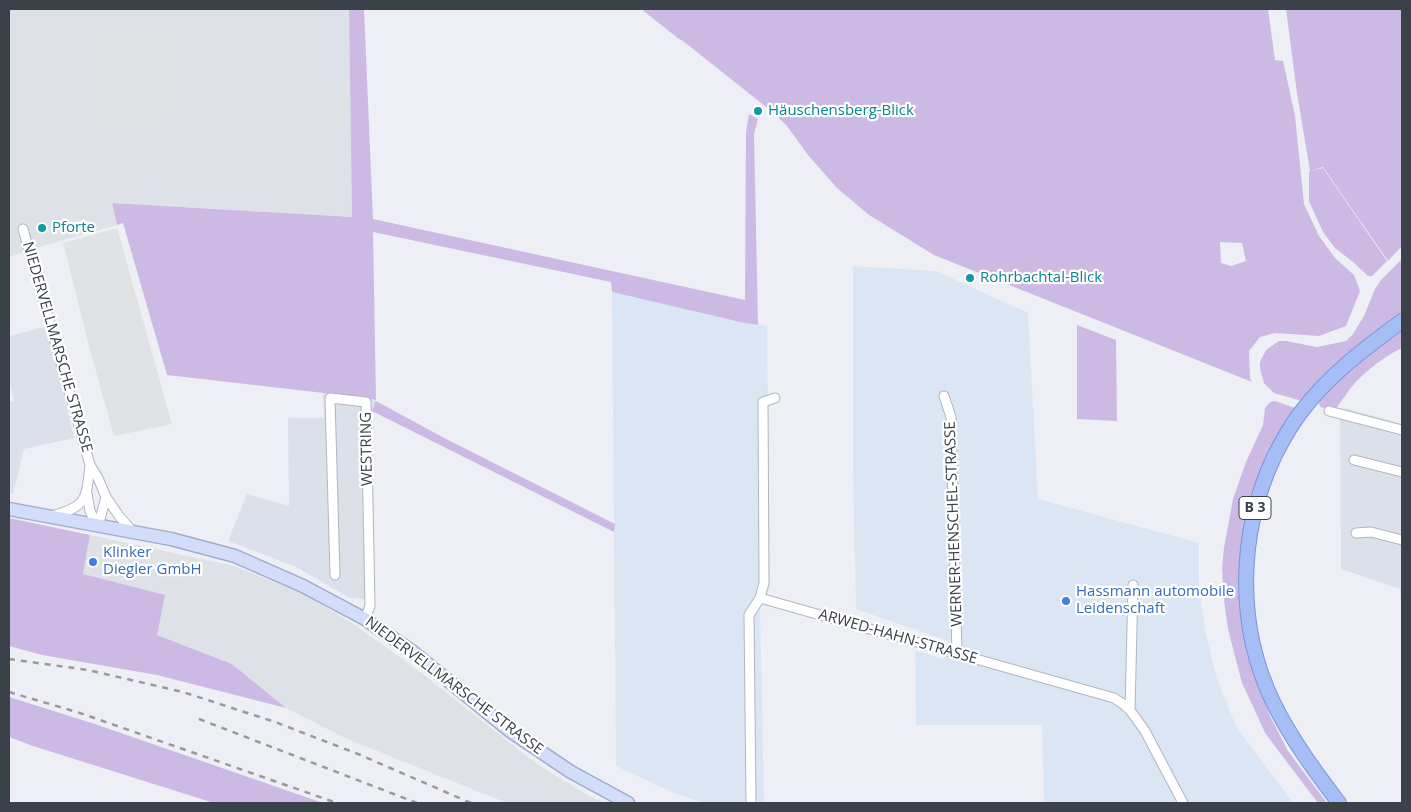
<!DOCTYPE html>
<html>
<head>
<meta charset="utf-8">
<style>
  body { margin:0 }
  #map { position:relative; width:1411px; height:812px; overflow:hidden; background:#edeff5; font-family:"Open Sans",sans-serif }
  canvas { display:block }
  .frame { position:absolute; inset:0; border:10px solid #3b4149; pointer-events:none }
</style>
</head>
<body>
<div id="map">
<canvas width="1411" height="812"></canvas>
<div class="frame"></div>
</div>
<script>
const ctx = document.querySelector('canvas').getContext('2d');
ctx.lineJoin = 'round';
function fillPath(path, color) {
  ctx.fillStyle = color;
  ctx.fill(path, 'evenodd');
}
function strokePath(path, color, width, dash) {
  ctx.strokeStyle = color;
  ctx.lineWidth = width;
  ctx.lineCap = dash ? 'butt' : 'round';
  ctx.setLineDash(dash || []);
  ctx.stroke(path);
}
function write(font, color, halo, rows, align = 'center') {
  ctx.font = font + ' "Open Sans",sans-serif';
  ctx.lineWidth = 4.5;
  ctx.setLineDash([]);
  ctx.textBaseline = 'middle';
  ctx.strokeStyle = halo;
  ctx.fillStyle = color;
  for (const [text, x, y, turn = 0] of rows) {
    ctx.save();
    ctx.translate(x, y);
    ctx.rotate((+turn || 0) * Math.PI / 180);
    ctx.textAlign = isNaN(turn) ? turn : align;
    if (halo) ctx.strokeText(text, 0, 0);
    ctx.fillText(text, 0, 0);
    ctx.restore();
  }
}
fillPath(new Path2D(`
  M48 326 74 438 24 449 13 494 9 493V401H14L9 379V336Z
  M323 393 359 397 376 401 372 411 375 600 350 598 296 567 228 541 247 494 289 506 288 418H324Z
  M1345 408 1402 424V624L1400 589 1341 569 1340 420Z`), '#dce0e8');
fillPath(new Path2D(`
  M853 266 936 271 1028 313 1038 499 1199 543V590L1206 634 1217 679 1236 726 1293 803H1044L1042 725H916L915 650 942 659 948 641 856 609 853 471Z
  M612 292 740 322 767 326 770 586 760 604 764 803H704L672 792 616 766Z`), '#dbe6f4');
fillPath(new Path2D(`
  M9 9H349L352 217 112 203 117 225 46 245 9 257Z
  M90 535 234 566 304 594 355 625 411 665 537 764 589 796 605 803H507L345 738 286 708 232 664 157 635 83 574Z`), '#dee1e5');
fillPath(new Path2D(`
  M364 9 373 219 745 300 746 132 749 114 758 119 754 134 758 325 740 322 612 292 611 282 373 232 376 401 448 440 615 524 614 532 372 411 376 400 359 397 167 375 123 223 117 225 112 203 352 217 349 10Z
  M641 9H1268L1275 60 1283 61 1295 116 1304 204 1319 236 1335 258 1354 275 1360 291 1346 326 1319 336 1275 333 1260 337 1249 351 1250 378 1252 382 934 255 869 215 837 188 808 155 787 126 775 114 683 41 679 39ZM1220 242 1242 243 1246 261 1231 266 1221 263Z
  M1286 9H1402V246L1388 261 1323 167 1311 171 1323 168 1387 261 1372 276H1368L1353 262 1335 248 1323 232 1309 201V172L1310 171 1297 93Z
  M1402 259V315C1390 323 1378 330 1366 339 1342 356 1321 378 1302 401L1274 393 1264 383 1260 369V362L1266 350 1279 341H1286L1317 347 1346 341 1353 334 1364 316 1375 289 1381 280Z
  M1077 325 1116 340 1117 421 1077 419Z
  M1402 331V348C1385 356 1367 370 1354 384 1347 392 1342 402 1334 410L1320 407 1319 403C1343 374 1372 352 1402 331Z
  M1275 401 1298 409 1287 420 1277 435 1260 473 1250 504 1243 535 1240 595 1242 620 1247 653 1270 716 1288 751 1327 803H1318L1265 733 1257 715 1242 683 1228 629 1224 600 1222 568 1224 548 1233 499 1246 462 1263 425 1265 408 1270 402Z
  M9 518 90 535 83 574 165 595 157 635 232 664 286 708 157 675 42 655 9 646Z
  M9 697 95 724 323 803H214L33 746 9 737Z`), '#ccbae4');
fillPath(new Path2D(`
  M163 32 167 113 102 116 98 35Z
  M117 228 172 424 114 436 88 343 63 243Z`), '#e0e2e4');
const minor = new Path2D(`
  M23 229 90 465 98 478 106 497 119 516 133 532
  M944 396 951 417 957 654
  M1329 411 1402 430
  M1354 460 1402 472
  M87 493 90 511 96 524 100 519 106 497
  M52 516C88 506 86 499 90 465
  M1356 533 1371 532 1402 540
  M335 575 330 398 366 402 370 606 365 619
  M760 598 764 583 763 402 775 398
  M1130 710 1133 585
  M751 803 749 615 760 598 1114 698 1123 704 1130 710 1145 731 1183 803`);
const secondary = new Path2D(`
  M9 509 171 539 235 556 303 586 365 619 413 652 510 731 571 772 628 803`);
const primary = new Path2D(`
  M1339 803C1315 771 1291 739 1273 702 1236 625 1238 534 1274 457 1282 441 1290 426 1301 412 1329 375 1365 348 1402 321`);
strokePath(minor, '#b0b6c0', 11);
strokePath(secondary, '#9faccc', 15);
strokePath(primary, '#7796d9', 16);
strokePath(minor, '#fff', 9);
strokePath(secondary, '#d2ddfa', 12);
strokePath(primary, '#a6bef5', 14);
strokePath(new Path2D(`
  M9 659 88 670 183 692 275 722 358 754 471 803
  M9 692 80 713 337 803
  M199 719 417 803`), '#9a9a9a', 2.5, [6, 6]);
for (const [x, y, r, color] of [
  [758,111,5,"#0f9aa8"],
  [42,228,5,"#0f9aa8"],
  [970,278,5,"#0f9aa8"],
  [93,562,5,"#3f7fe0"],
  [1066,601,5,"#3f7fe0"]
]) {
  const dot = new Path2D();
  dot.arc(x, y, r, 0, 2 * Math.PI);
  ctx.fillStyle = color;
  ctx.fill(dot);
  strokePath(dot, '#fff', 2);
}
for (const [x, y, w] of [
  [1255,508,32]
]) {
  const box = new Path2D();
  box.roundRect(x - w / 2, y - 11.5, w, 23, 4);
  ctx.fillStyle = '#fff';
  ctx.fill(box);
  strokePath(box, '#3b4149', 1);
}
write('bold 14px', '#3b4149', null, [
  ["B 3",1255,508]
]);
write('15px', '#0d838f', '#fff', [
  ["Häuschensberg-Blick",768,111],
  ["Pforte",52,228],
  ["Rohrbachtal-Blick",980,278]
], 'left');
write('15px', '#3b4149', '#fff', [
  ["NIEDERVELLMARSCHE STRASSE",57,347,74],
  ["WESTRING",367,449,-91],
  ["WERNER-HENSCHEL-STRASSE",954,524,-92],
  ["ARWED-HAHN-STRASSE",898,637,16],
  ["NIEDERVELLMARSCHE STRASSE",454,686,37]
]);
write('15px', '#366cbe', '#fff', [
  ["Klinker",103,553],
  ["Diegler GmbH",103,570],
  ["Hassmann automobile",1076,592],
  ["Leidenschaft",1076,609]
], 'left');
</script>
</body>
</html>
